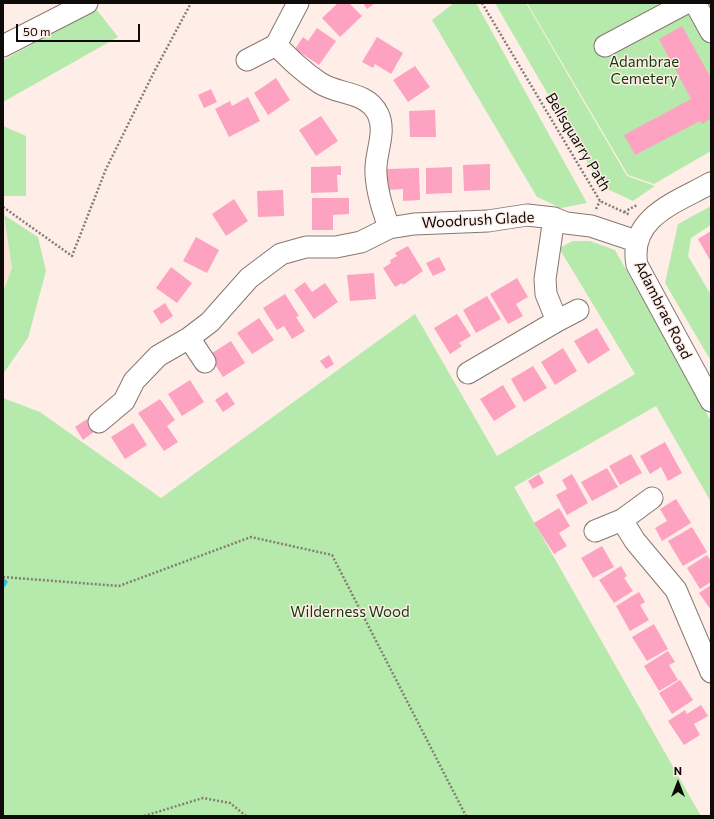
<!DOCTYPE html>
<html>
<head>
<meta charset="utf-8">
<style>
  body { margin:0 }
  #map { position:relative; width:714px; height:819px; overflow:hidden; background:#feeee7; font-family:Commissioner,sans-serif }
  canvas { display:block }
  .frame { position:absolute; inset:0; border:4px solid #0f0b08; pointer-events:none }
  .north { position:absolute; left:658px; top:763px; width:40px; height:40px; -webkit-text-stroke:3px #feeee7; paint-order:stroke; rotate:0deg; font-size:11px; font-weight:700; line-height:16px; text-align:center; color:#0f0b08 }
  .north::after { content:''; display:block; margin:auto; width:14px; height:18px; background:#0f0b08; clip-path:polygon(50% 0,100% 100%,50% 72%,0 100%) }
  .scale { position:absolute; left:16px; top:24px; width:124px; height:18px; box-sizing:border-box; border:2px solid #0f0b08; border-top:0; padding-left:5px; font-size:12px; line-height:14px; white-space:nowrap; color:#0f0b08; -webkit-text-stroke:3px #feeee7; paint-order:stroke }
</style>
</head>
<body>
<div id="map">
<canvas width="714" height="819"></canvas>
<div class="frame"></div>
<div class="north">N</div>
<div class="scale">50 m</div>
</div>
<script>
const ctx = document.querySelector('canvas').getContext('2d');
ctx.lineJoin = 'round';
function fillPath(path, color) {
  ctx.fillStyle = color;
  ctx.fill(path, 'evenodd');
}
function strokePath(path, color, width, dash) {
  ctx.strokeStyle = color;
  ctx.lineWidth = width;
  ctx.lineCap = dash ? 'butt' : 'round';
  ctx.setLineDash(dash || []);
  ctx.stroke(path);
}
function write(font, color, halo, rows, align = 'center') {
  ctx.font = font + ' Commissioner,sans-serif';
  ctx.lineWidth = 3;
  ctx.setLineDash([]);
  ctx.textBaseline = 'middle';
  ctx.strokeStyle = halo;
  ctx.fillStyle = color;
  for (const [text, x, y, turn = 0] of rows) {
    ctx.save();
    ctx.translate(x, y);
    ctx.rotate((+turn || 0) * Math.PI / 180);
    ctx.textAlign = isNaN(turn) ? turn : align;
    if (halo) ctx.strokeText(text, 0, 0);
    ctx.fillText(text, 0, 0);
    ctx.restore();
  }
}
fillPath(new Path2D(`
  M3 200 12 268 3 292Z`), '#f9e2d6');
fillPath(new Path2D(`
  M454 3H476L587 203 561 208 537 197 432 20Z
  M495 3H526L627 176 655 186 633 201 601 186Z
  M527 3H711V151L654 184 628 175Z
  M97 10 118 37 3 102V60Z
  M3 126 26 136V196H3Z
  M711 206V225L691 238 688 256 711 295V361L665 283 678 224Z
  M4 215 38 237 46 271 28 338 3 374V292L12 268Z
  M573 241H590L615 250 711 421V502L656 406 514 487 701 816H3V398L40 412 161 498 415 314 497 456 635 374 559 248Z`), '#b6eaac');
strokePath(new Path2D(`
  M3 585 5 582`), '#41bdd6', 5);
fillPath(new Path2D(`
  M338 3H349L362 16 340 37 322 18Z
  M363 3H375L367 9Z
  M682 26 711 78V118L702 124 700 121 635 155 624 135 691 99 659 39Z
  M317 28 336 41 319 65 295 49 303 37 308 41Z
  M377 37 403 53 391 74 375 64 373 68 362 62Z
  M415 66 430 87 408 102 393 80Z
  M276 78 290 100 268 115 254 93Z
  M211 89 217 102 204 108 198 95Z
  M248 97 260 121 229 137 215 109 230 101 232 106Z
  M435 110 436 137H410L409 111Z
  M321 116 338 141 316 156 299 130Z
  M490 164V190L464 191 463 165Z
  M341 166V175H337L338 192 311 193V167Z
  M452 167V193L426 194V168Z
  M419 168 420 200 403 201V189L387 190V169Z
  M283 190 284 216 258 217 257 191Z
  M312 198H349V214L333 215V230H312Z
  M234 199 248 221 226 236 212 214Z
  M711 231V262L698 239Z
  M196 237 219 250 207 273 183 261Z
  M408 246 423 271 403 285 402 283 395 287 383 268 391 263 390 260 397 256 395 253Z
  M439 257 446 270 433 276 426 263Z
  M171 267 192 283 177 303 156 288Z
  M374 273 376 299 350 301 347 275Z
  M517 278 528 297 516 304 523 316 508 324 490 294Z
  M305 282 312 292 325 283 338 302 314 319 294 290Z
  M285 294 299 316 296 317 305 331 292 339 284 326 277 330 263 308Z
  M487 296 501 319 476 333 463 310Z
  M165 303 173 316 161 324 153 311Z
  M457 314 471 336 459 343 462 346 450 354 434 328Z
  M259 318 274 340 252 354 237 333Z
  M597 328 610 350 588 364 574 341Z
  M231 341 245 363 223 377 209 355Z
  M563 348 577 371 555 385 541 362Z
  M329 355 334 364 326 369 320 361Z
  M533 366 547 388 524 402 511 379Z
  M190 380 204 402 182 416 168 394Z
  M503 385 516 407 494 421 480 399Z
  M227 392 235 404 223 412 215 400Z
  M160 399 175 420 167 426 178 442 164 451 138 413Z
  M87 419 95 431 83 440 75 427Z
  M133 423 147 445 125 459 111 437Z
  M665 442 682 473 668 481 661 467 650 474 640 456Z
  M631 454 642 473 620 485 609 466Z
  M607 468 618 487 592 501 581 482Z
  M539 474 544 483 533 489 528 481Z
  M572 474 588 503 567 515 556 495 567 489 562 480Z
  M676 499 691 523 662 541 655 528 667 521 660 509Z
  M559 508 570 526 559 533 567 546 554 554 534 523Z
  M692 527 707 552 683 566 668 541Z
  M602 546 614 567 593 578 581 558Z
  M707 555 711 561V582L700 589 687 568Z
  M621 566 627 576 624 578 633 591 614 603 599 580Z
  M711 585V610L699 593Z
  M639 592 645 602 640 605 649 620 630 631 616 606Z
  M654 624 668 649 647 661 632 637Z
  M668 651 675 662 669 665 678 680 659 691 644 666Z
  M680 680 693 700 672 714 659 693Z
  M701 705 708 716 694 724 700 735 684 745 668 721 685 710 687 714Z`), '#fda3c1');
const minor = new Path2D(`
  M695 3 711 32
  M276 45 298 3
  M3 46 87 3
  M605 46 686 3
  M247 60 276 45C290 59 303 72 320 83 338 95 367 91 378 114 387 133 374 155 376 174 377 193 383 210 389 228
  M711 183C677 202 628 217 637 265L711 401
  M554 218 545 279 546 294 557 321 578 310
  M205 362 189 338 210 322 249 278 281 254 306 247H336L361 242 389 228 414 224 488 221 527 215 554 218 566 223 591 226 636 241
  M468 373 557 321
  M99 422 124 401 134 381 158 356 189 338
  M652 498 622 520 635 541 676 590 711 672
  M595 531 622 520`);
strokePath(minor, '#867871', 23);
strokePath(new Path2D(`
  M482 3 600 201 630 215
  M3 207 72 256 106 169 154 72 191 3
  M596 209 600 201
  M624 212 637 205
  M3 577 119 586 251 537 332 555 466 816
  M144 816 203 798 230 803 246 816`), '#867c77', 2.5, [2, 2]);
strokePath(minor, '#fff', 21);
write('15px', '#133a0b', '#feeee7', [
  ["Adambrae",644,62],
  ["Cemetery",644,79],
  ["Wilderness Wood",350,612]
]);
write('15px', '#0f0b08', '#feeee7', [
  ["Bellsquarry Path",578,142,59],
  ["Woodrush Glade",478,220,-3],
  ["Adambrae Road",663,310,63]
]);
</script>
</body>
</html>
